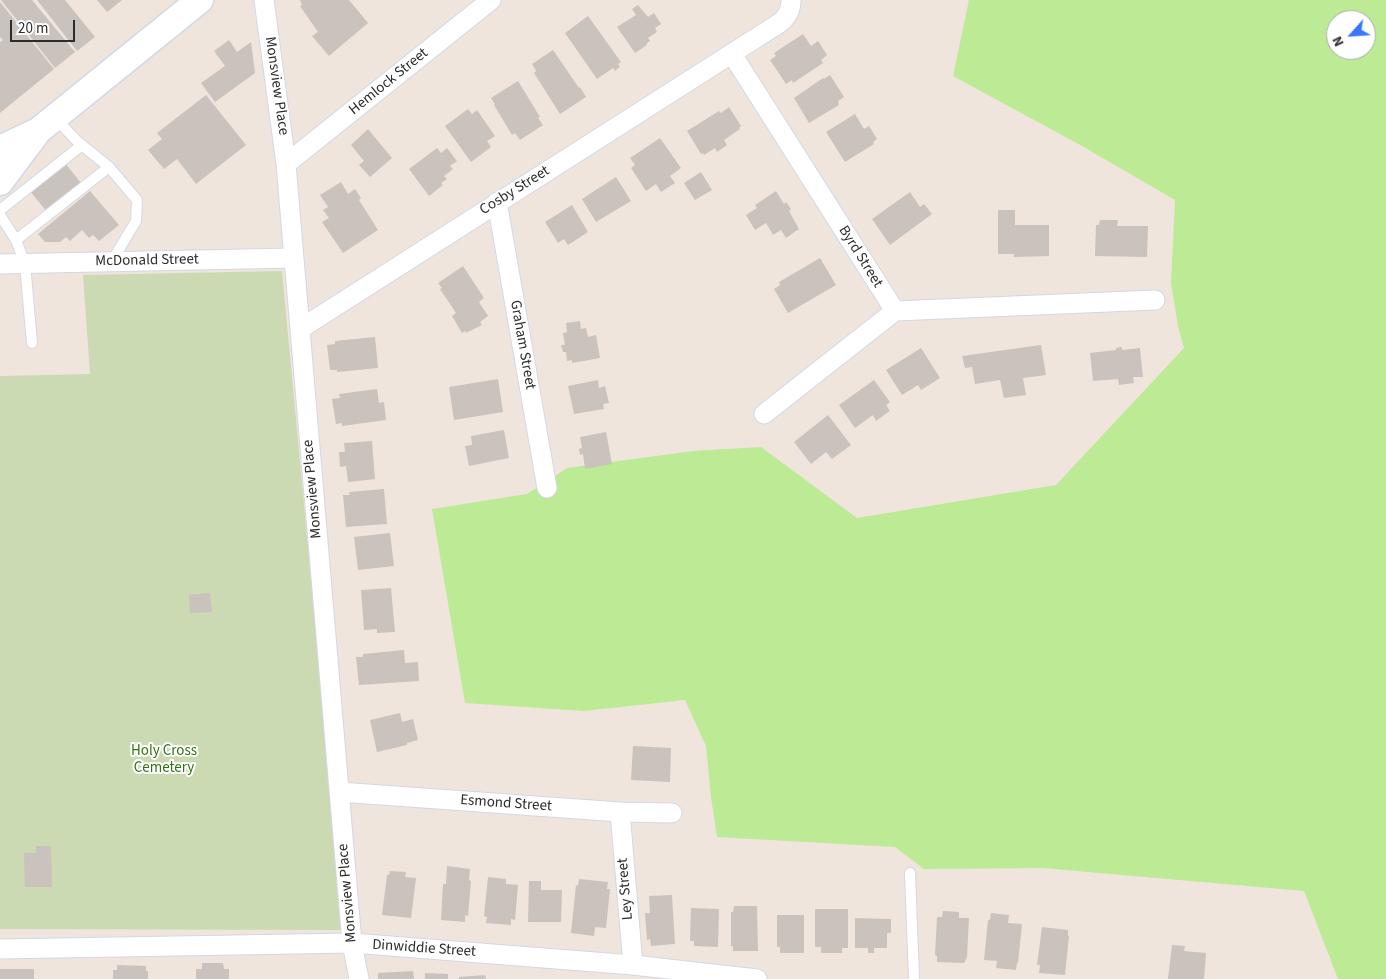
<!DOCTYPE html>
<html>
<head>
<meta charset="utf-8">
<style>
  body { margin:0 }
  #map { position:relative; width:1386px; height:979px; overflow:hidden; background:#efe5dd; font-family:"Source Sans 3",sans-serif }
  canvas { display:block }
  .north { position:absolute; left:1326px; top:10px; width:50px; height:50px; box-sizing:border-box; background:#fff; border:1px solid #ababab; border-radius:50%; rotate:244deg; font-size:14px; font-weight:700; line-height:20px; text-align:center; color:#2c2c2c }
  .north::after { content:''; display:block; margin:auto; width:18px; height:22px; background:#3a76ff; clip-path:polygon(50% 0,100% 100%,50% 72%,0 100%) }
  .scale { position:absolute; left:10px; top:20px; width:65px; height:22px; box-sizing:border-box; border:2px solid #2c2c2c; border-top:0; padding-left:6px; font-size:15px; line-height:18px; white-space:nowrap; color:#2c2c2c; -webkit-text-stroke:4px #fff; paint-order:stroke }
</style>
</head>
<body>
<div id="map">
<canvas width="1386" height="979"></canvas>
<div class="north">N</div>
<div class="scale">20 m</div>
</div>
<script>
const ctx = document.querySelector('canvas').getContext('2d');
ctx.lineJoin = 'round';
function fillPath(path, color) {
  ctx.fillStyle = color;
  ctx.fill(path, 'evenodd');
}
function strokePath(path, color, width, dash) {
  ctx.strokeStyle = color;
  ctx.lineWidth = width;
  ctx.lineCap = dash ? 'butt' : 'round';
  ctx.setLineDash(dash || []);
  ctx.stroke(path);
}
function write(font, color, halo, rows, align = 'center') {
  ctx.font = font + ' "Source Sans 3",sans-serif';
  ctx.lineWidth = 4;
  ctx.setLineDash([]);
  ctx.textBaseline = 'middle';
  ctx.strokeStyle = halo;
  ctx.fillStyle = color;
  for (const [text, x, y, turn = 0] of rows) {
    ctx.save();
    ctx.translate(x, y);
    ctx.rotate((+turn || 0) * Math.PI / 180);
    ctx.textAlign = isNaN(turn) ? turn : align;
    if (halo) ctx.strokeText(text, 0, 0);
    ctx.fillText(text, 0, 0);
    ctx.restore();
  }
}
fillPath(new Path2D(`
  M969 0H1386V979H1338L1304 891 1043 868 924 869 895 847 717 837 711 797 706 746 685 700 584 711 465 703 432 509 527 494 567 468 693 451 761 447 857 518 1056 485 1184 348 1178 326 1171 283 1175 200 1082 146 953 76ZM1336 20H1366V50H1336Z`), '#bcea95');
fillPath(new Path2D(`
  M282 271 344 930 0 929V376L90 374 83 275Z`), '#cbdab2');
fillPath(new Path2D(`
  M1 0H32L75 52 55 68Z
  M37 0H65L95 37 77 51Z
  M97 0H122L107 12Z
  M300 0H349L368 23 329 56 312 36 318 32 300 6 302 5Z
  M0 2 54 69 0 113V42L3 40 0 37Z
  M638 5 648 17 654 13 661 24 655 28 657 32 648 38 650 41 646 44 647 45 635 53 617 27 636 15 632 9Z
  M588 16 621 62 618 64 620 67 615 71 613 68 597 79 565 33Z
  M803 34 811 46 818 41 827 55 821 60 823 63 793 83 792 80 786 84 770 60 776 56 774 53Z
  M229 40 237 52 251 42 255 73 215 102 201 83 225 66 214 51Z
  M553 50 579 88 580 87 586 97 560 114 534 73 536 71 532 64Z
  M830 75 844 97 838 101 839 105 809 123 794 98 823 78 824 79Z
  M518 81 540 117 538 118 543 125 520 140 515 133 512 135 494 105 495 104 491 98Z
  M206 95 246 145 196 184 177 159 164 169 148 150 162 139 157 133Z
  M729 107 741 126 739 128 740 129 724 140 727 145 717 152 715 148 704 155 703 153 701 154 687 131 719 111 721 113Z
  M468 109 472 114 477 110 495 136 487 141 491 147 471 162 445 126Z
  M855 114 864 129 869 126 877 139 873 142 874 144 845 162 826 132Z
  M368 129 392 158 370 177 359 165 364 161 351 145Z
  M660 138 681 168 670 176 675 183 661 192 656 184 646 191 631 168 635 165 630 158Z
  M437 148 441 153 447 148 457 161 450 166 453 169 444 176 447 179 441 183 443 185 429 196 409 169Z
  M65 163 81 183 47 212 30 191Z
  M701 172 712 190 695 200 684 183Z
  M616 177 631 201 596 222 582 199Z
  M341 182 348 194 355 189 361 198 359 200 378 230 343 253 322 222 329 218 323 210 328 207 320 195Z
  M90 191 119 225 99 241 93 235 89 238 82 230 70 241 66 237 60 242H45L38 234Z
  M776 191 784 204 786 202 791 209 789 211 799 229 786 238 781 230 773 235 766 223 755 230 746 215 757 208 755 205Z
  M910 192 920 207 924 204 932 214 890 245 872 219Z
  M572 205 588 232 568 245 564 239 558 243 545 222Z
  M998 210H1015V225H1049V256L1014 257V254H998Z
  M1100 220H1118L1117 226H1148L1147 257 1095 256 1096 225H1099Z
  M820 258 836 285 788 313 774 289 780 285 779 282Z
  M463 266 484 298 479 302 488 316 480 322 482 325 466 333 465 331 462 333 452 316 456 313 440 289 442 288 438 283Z
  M580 321 581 329 586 328 588 337 596 335 600 358 572 363V360L567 361 566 352H563L561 345H565L563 333 567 332 566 323Z
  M375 337 378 368 337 372V370H330L327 345 335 344V341Z
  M1041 345 1046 375 1023 378 1026 395 1004 398 1000 380 975 384 972 367 965 368 962 356Z
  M1122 347V350L1140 348 1143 377H1133L1134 383 1119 385 1118 379 1093 381 1090 353 1116 350V348Z
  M921 348 940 378 921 390 918 385 902 395 886 370Z
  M498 379 503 412 454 420 449 387Z
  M598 380 599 388 605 386 609 403 603 404 604 409 574 414 568 386Z
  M874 380 890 402 886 405 890 411 876 421 873 415 855 428 839 405Z
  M377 389 379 403 384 402 386 420 342 426V423L336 424 332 399 340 398 339 394Z
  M828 415 851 445 832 459 826 452 811 464 794 442Z
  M504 430 509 458 469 466 465 446 472 445 471 436Z
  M606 432 612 464 585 469 583 454 580 455 579 449 582 448 580 437Z
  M372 441 375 479 348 482 346 466 340 467 339 452H345L344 443Z
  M384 489 387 524 346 527 343 495H350L349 492Z
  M390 533 394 566 358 570 354 537Z
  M391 588 395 632 377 633V629L364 630 361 590Z
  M210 593 212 612 190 613 189 595Z
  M404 650 405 663 418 662 419 681 359 685 356 657H363V654Z
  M400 713 402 722 413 719 418 740 407 743V745L377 752 370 720Z
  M633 746 671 748 670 782 631 780Z
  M36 846H51L52 887H25L24 853H36Z
  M447 866 470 869 469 880 471 881 468 916 465 915V922L441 920 443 884H446Z
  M390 871 406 872 405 877 416 878 411 918 382 915 387 875H389Z
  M488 877 506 879V884L518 885 515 920 511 919V925L486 923 487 917 484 916Z
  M579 879 608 882 607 889H610L606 928 595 927 594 936 571 933 576 885 578 886Z
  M529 881H541V890H562L561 922H528Z
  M672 895 675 944 651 946 650 939 647 940 645 913H650L649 896Z
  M734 906H757L758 951H733V946H731V912H733Z
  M691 908 719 909 718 947 694 946V941H690Z
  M815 909H848V948H842V953H821V947H815Z
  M943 911 959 912V918H969L967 957 964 963 937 962V956L935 955 937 917H942Z
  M991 913 1009 915 1008 923 1022 924 1018 963H1017L1016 970 996 968 997 961 984 960 988 920H990Z
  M777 915H804V953H780V947H777Z
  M855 918 891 919V933H887V948H874V953H868V948H855Z
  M1042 927 1068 930V936H1069L1065 975 1039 973 1040 965H1037Z
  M1172 945 1185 946 1184 951 1206 953 1204 979H1168Z
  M202 963H223L224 969H229V979H196V969H202Z
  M117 965 146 966V971H148V979H113V970H117Z
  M0 969H34V979H0Z
  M413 971 414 979H378V973Z
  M425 973 448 974V979H425Z
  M485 975 486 979H459V977Z`), '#cac2bc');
const service = new Path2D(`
  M55 118 78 142 109 167 137 200 136 221 112 261
  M0 210 82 145
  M0 215 16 240 25 264 32 343
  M16 240 109 167
  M910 873 914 979`);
const minor = new Path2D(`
  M264 0 286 164 352 943 359 979
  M732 54 895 311
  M286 164 491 0
  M497 202 547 488
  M0 264 294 258
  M895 311 1155 300
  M300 329 778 24C787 18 791 11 791 0
  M764 414 895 311
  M339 792 620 812 672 813
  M620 812 633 965
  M0 949 352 943 633 965 757 979`);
const secondary = new Path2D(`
  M0 149 38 131 200 0
  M0 182 36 134`);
strokePath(service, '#d2d8e6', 12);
strokePath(minor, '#d2d8e6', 21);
strokePath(secondary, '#d2d8e6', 29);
strokePath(service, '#fff', 10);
strokePath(minor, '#fff', 19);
strokePath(secondary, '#fff', 26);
write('15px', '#2c2c2c', '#fff', [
  ["Hemlock Street",389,82,-39],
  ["Monsview Place",276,86,82],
  ["Cosby Street",515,191,-32],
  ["Byrd Street",860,257,58],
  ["McDonald Street",147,261,-1],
  ["Graham Street",522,345,80],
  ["Monsview Place",313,489,-95],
  ["Esmond Street",506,804,4],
  ["Ley Street",626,889,-95],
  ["Monsview Place",348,893,-95],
  ["Dinwiddie Street",424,949,4]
]);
write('15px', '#327213', '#fff', [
  ["Holy Cross",164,752],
  ["Cemetery",164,769]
]);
</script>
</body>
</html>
